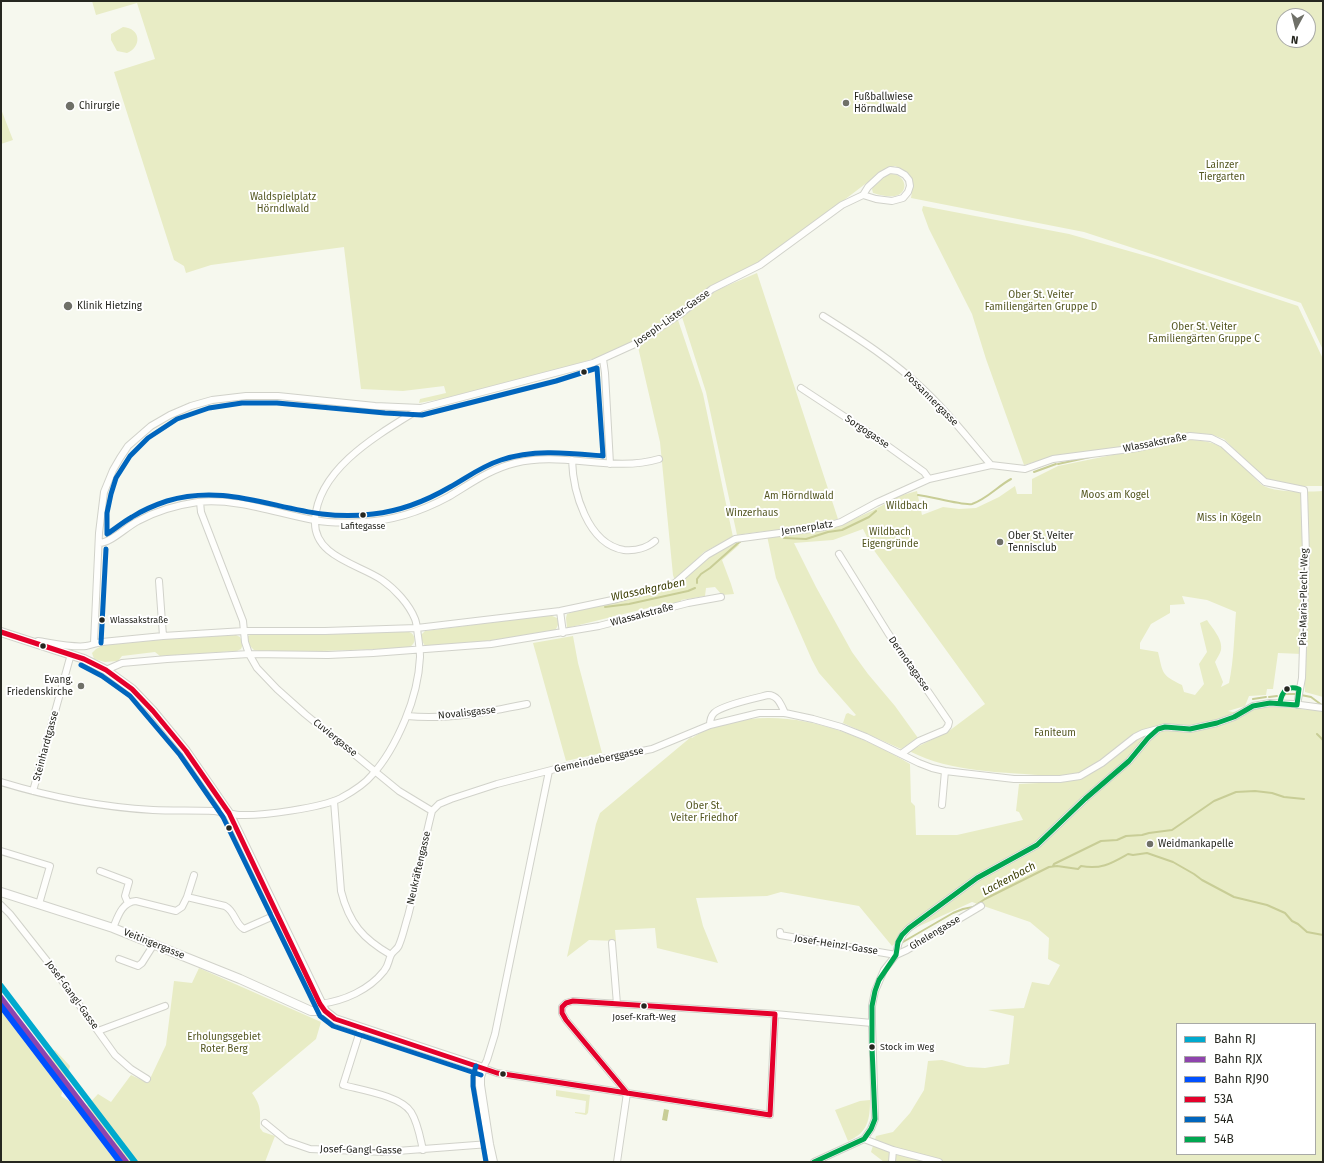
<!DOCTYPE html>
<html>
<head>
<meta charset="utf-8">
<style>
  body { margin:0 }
  #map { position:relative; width:1324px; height:1163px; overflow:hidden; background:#f6f8ee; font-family:"Fira Sans",sans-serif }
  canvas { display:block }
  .frame { position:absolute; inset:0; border:2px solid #262720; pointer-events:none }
  .legend { position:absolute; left:1176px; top:1023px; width:140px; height:132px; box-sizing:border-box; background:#fff; border:1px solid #a8a9a6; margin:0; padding:5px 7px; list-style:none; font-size:12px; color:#262720 }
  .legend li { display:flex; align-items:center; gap:8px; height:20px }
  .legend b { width:20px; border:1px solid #a8a9a6 }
  .north { position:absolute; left:1276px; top:8px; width:40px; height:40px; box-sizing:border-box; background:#fff; border:1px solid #a8a9a6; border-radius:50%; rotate:187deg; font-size:11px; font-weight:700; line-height:16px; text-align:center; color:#262720 }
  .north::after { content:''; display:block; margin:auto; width:14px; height:18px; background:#6f7068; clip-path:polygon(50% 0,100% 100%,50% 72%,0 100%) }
</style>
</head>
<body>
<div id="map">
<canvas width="1324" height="1163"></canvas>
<div class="frame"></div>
<ul class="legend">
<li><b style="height:5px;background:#00a9ce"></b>Bahn RJ</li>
<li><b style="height:5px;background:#8e44ad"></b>Bahn RJX</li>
<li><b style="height:5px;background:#0050ff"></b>Bahn RJ90</li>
<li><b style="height:5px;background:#e4002b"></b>53A</li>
<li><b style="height:5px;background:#0065bd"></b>54A</li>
<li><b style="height:5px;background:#00a651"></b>54B</li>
</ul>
<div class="north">N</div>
</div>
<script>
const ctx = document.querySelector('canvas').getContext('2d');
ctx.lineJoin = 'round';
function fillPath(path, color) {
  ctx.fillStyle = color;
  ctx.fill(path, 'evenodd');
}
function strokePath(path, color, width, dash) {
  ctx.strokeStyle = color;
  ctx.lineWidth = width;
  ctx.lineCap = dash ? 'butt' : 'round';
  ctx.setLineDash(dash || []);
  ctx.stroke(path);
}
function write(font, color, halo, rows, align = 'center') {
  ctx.font = font + ' "Fira Sans",sans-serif';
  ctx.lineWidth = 4;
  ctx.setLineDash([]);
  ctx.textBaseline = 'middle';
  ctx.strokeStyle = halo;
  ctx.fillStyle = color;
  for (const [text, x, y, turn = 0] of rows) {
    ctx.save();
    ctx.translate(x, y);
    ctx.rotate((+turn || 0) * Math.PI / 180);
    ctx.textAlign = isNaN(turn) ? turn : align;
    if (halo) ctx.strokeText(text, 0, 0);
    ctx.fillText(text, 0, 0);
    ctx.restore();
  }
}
fillPath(new Path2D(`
  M92 1H1323V350L1301 303 1084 232 911 198 913 184 910 176 903 170 895 166 885 169 769 257 755 265 708 288 675 314 634 342 605 355 570 366 486 388 441 399 419 403 420 399 446 393 444 386 403 391 361 389 344 247 211 265 186 273 184 266 174 260 114 72 155 59 137 3 96 15ZM1284 16H1308V40H1284Z
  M123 27C141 28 142 47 127 53L117 51 111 40V34Z
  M1 109 13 140 1 144Z
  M891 174C906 174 910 193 895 196 889 197 879 195 873 193L872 189 873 187 887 175Z
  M923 206 1069 234 1157 259 1298 306 1323 359V486H1302L1265 479 1224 439 1210 434 1183 433 1134 445 1055 456 1024 465 986 359 972 314 929 229 922 210Z
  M757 273 838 519 810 526 840 525 872 511 899 496 917 491 922 515 943 507 959 509 976 508 999 497 1015 486 1017 494H1032V479L1058 466 1186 440C1220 440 1226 449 1249 472 1253 476 1257 481 1262 485 1274 493 1308 492 1323 491V697L1305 692 1302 654 1278 653 1273 689H1267L1266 695 1249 696 1245 706 1228 711 1233 712 1267 706 1323 711V1162H884L871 1152 876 1136 893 1132 910 1113 924 1090 928 1061 942 1060 967 1067 985 1068 1009 1064 1014 1016 988 1010 1024 1008 1032 982 1049 985 1060 965 1048 959 1049 938 1030 922 972 902 913 929 892 946 859 906 781 892 767 896 696 898 703 926 718 963 657 948 655 928 615 930 616 941 589 940 567 957 596 824 600 813 691 737 692 738C703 730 715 726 728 723 791 707 856 732 910 764L911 802 915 806 916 835H957L1023 820 1019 812 1016 811 1019 784 1058 782 1052 776C1004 772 952 773 909 751L949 731 985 704 873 549 863 529 833 540 794 543 816 587 852 652 868 674 895 706 918 738 901 749 843 723 846 714 848 713 854 716 856 715 819 673 812 660 776 578 766 531 737 535 706 392 682 317 717 290ZM1182 596 1207 600 1236 612C1234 636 1234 660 1229 683L1221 687 1223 682 1215 662C1217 658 1220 654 1221 650 1223 639 1212 628 1207 620L1200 623 1207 652 1199 664 1204 684 1195 695 1184 692 1182 685C1161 675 1163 673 1158 652L1140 649V643L1151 624 1170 613V605L1185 604ZM1177 1024H1315V1154H1177Z
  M678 320 703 394 733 537 704 552 675 581 673 575 660 442 638 347Z
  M736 541 739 545 722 560 731 584 734 594 722 595 715 587 706 588 705 596 681 600V602L669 605 668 603 571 627V629L567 628 566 618 567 614 575 611 616 602 673 587 685 579 711 554Z
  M550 615 557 618 559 623 555 631 479 642 432 647 425 646 421 639V635L425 631Z
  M407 631C417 634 417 644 408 648L322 651H259L254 650 248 644V636L252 634Z
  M236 635 240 637 243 644 241 649 237 651 160 656 155 652 122 656 118 661 105 662 94 659 92 653 96 649 103 645 166 639Z
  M573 636 578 663 602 753 566 761 533 643Z
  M199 968 321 1022 316 1039 252 1093C262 1107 260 1113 260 1128L263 1132 275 1136 265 1162H1V1001L30 1040 47 1057 55 1050 70 1066 61 1096 83 1110 98 1094 111 1102 131 1075 148 1083 166 1045 174 981 192 983Z
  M556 1090 590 1095 588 1113 586 1115 575 1113V1112L585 1113 586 1101 556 1096Z
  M870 1100C870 1119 868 1133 848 1141L835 1110 860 1101Z`), '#e8ecc5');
fillPath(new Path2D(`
  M664 1109 669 1110 667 1121 662 1120Z`), '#c8cd96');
strokePath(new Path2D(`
  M1058 464 1090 457
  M1034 472 1056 464
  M918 495C930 496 963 506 972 504 987 499 998 486 1011 479
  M784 538 806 539 828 532 842 530 869 517 876 511
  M697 583V579L701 574 710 568 737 544 740 542
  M605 607 629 604 688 591 695 588
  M1301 695 1311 697 1323 706
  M1283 696 1286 694H1297
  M1269 697 1277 696
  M1253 699 1266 697
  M1317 734 1323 740
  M1053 866 1054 864 1101 841 1117 840 1126 836 1142 835 1149 833 1172 830 1214 801 1236 792 1255 791 1272 793 1284 797 1304 799
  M903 942 953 913 963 909 973 907 985 899 1049 867 1057 866 1078 869 1081 866C1101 870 1112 863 1128 854L1133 855 1147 853 1173 862 1194 874 1202 880 1234 897 1267 905 1285 913 1292 921 1298 924 1307 932 1323 935`), '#c8cd96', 2);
const minor = new Path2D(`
  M823 316C858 338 894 361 924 390 949 413 969 440 991 465
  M603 359 605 373 610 464
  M801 388 871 434 924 472 929 479
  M572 460C573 491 587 544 624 550 635 551 647 548 655 541
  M200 502 201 512 243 621 245 642 249 654 257 668 277 689 305 714 399 791 432 811
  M99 543C111 543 126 527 138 521 156 511 177 505 198 502 237 498 276 513 314 520 329 523 346 523 362 522 392 521 422 511 448 497 470 484 490 469 515 463 563 451 612 473 659 459
  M839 554 888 633 949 722 948 726 945 730 919 741 901 754
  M159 581 163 636
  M560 611 563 633
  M38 641C51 643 74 648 86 646 92 645 96 643 102 642L163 636 244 631H325L417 628 560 611 617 599 675 583 707 555 735 539 824 527 841 522 876 503 929 479 991 465 1025 469 1053 459 1137 448 1190 436 1211 438 1223 444 1265 482 1304 490 1306 555 1304 616 1302 678 1297 705
  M94 643 99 533 104 492 113 470 120 458 128 446 151 426 170 415 191 406 212 400 246 396H278L375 406 421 408 593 363 637 343 679 315 712 289 760 265 842 205 863 195 876 199 892 201 903 198 908 192 910 186 909 180 905 175 898 171 890 170 881 175 868 187 863 195
  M106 670 122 663 167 659 249 654 328 655 373 653 491 644 599 626 688 603 721 597
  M407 716C447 720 488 712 527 704
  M710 725C710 721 711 716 714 713 722 705 756 698 768 695 778 695 781 705 785 713
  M549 771 495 1034 487 1060 483 1068 497 1073 770 1115 775 1014
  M1 782C50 797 102 807 153 810 173 811 194 810 214 811 222 812 231 814 239 815 262 816 321 808 341 798 352 792 364 785 372 775 386 760 397 739 405 720 413 701 419 678 420 657 420 650 419 643 418 636 417 630 417 624 415 619 409 604 395 589 382 580 359 564 313 557 315 520 318 467 381 433 421 408
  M33 791 71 654
  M334 801 341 891C349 923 363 939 391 955
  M942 805 945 771
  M1 851 50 866 39 904
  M100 871 129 882 125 896 128 903
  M187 897 194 875
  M1 905 10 914 55 971 115 1055 131 1069 147 1079
  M113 928C118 916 122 902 136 901L176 911 182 907 187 897 225 906C235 911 235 924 244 929L278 914
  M780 932V935L896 955
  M612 943 617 1004
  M896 955C898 943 900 936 909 928L977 878 1037 845 1085 799 1129 761 1148 738 1158 729 1165 727 1190 729 1217 723 1234 717 1253 706 1270 703 1293 704 1323 708
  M119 959 138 966 142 963 154 944
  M320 1004C344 1001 369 990 384 971 389 965 388 961 391 955 393 951 398 949 399 945 403 936 405 925 408 916 417 881 423 846 432 811L439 804 451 799 497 784 563 767 652 749 710 725 759 713H785L813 719 841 727 866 737 919 763 932 768 945 771 1014 779H1060L1080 776 1102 763 1135 737 1143 733 1158 729
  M361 1028 343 1085C362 1090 401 1096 411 1112 418 1123 420 1137 423 1150
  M98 1031 165 1006
  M627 1093 566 1020 562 1013V1007L566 1003 573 1001 775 1014 872 1023
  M265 1123 287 1141 310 1149 384 1152 489 1144
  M864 1139 893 1150 939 1162
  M617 1162 627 1093
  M814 1162 864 1139 871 1129 875 1119 872 1023V1006L875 991 884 970 896 955 907 950 981 906
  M892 1162 893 1150`);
const tertiary = new Path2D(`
  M1 632 84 659 106 670 132 689 153 711 186 751 229 813 325 1011 335 1019 483 1068 480 1077V1085L489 1144 493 1162
  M1 892 113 928 240 979 311 1011H325`);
strokePath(minor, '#d1d2ca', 8);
strokePath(tertiary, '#d1d2ca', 10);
strokePath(minor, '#fefefc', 6);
strokePath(tertiary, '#fefefc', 8);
strokePath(new Path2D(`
  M1 632 84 659 106 670 132 689 153 711 186 751 229 813 320 1004 325 1011 335 1019 497 1073 770 1115
  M627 1093 566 1020 562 1013V1007L566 1003 573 1001 775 1014 770 1115`), '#e4002b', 5);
strokePath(new Path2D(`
  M597 368 603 456C568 453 534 449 501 460 482 466 466 478 450 487 426 501 401 511 373 514 357 516 339 516 322 514 269 507 222 484 167 501 155 505 143 510 132 517 123 522 115 529 107 534V513L111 494 116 478 130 456 148 438 177 419 209 408 242 403H277L385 413 422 415 556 381Z
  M101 643 106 549
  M81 665 102 676 130 696 180 755 223 817 320 1016 333 1026 481 1075
  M476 1066 473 1076V1086L486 1162`), '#0065bd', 5);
strokePath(new Path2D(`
  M814 1162 864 1139 871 1129 875 1119 872 1047V1006L875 991 879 980 896 955 898 942 902 935 909 928 977 878 1037 845 1085 799 1129 761 1148 738 1158 729 1165 727 1190 729 1217 723 1234 717 1253 706 1270 703 1297 705 1299 689C1287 685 1282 691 1280 703`), '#00a651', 5);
strokePath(new Path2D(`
  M1 986 135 1162`), '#00a9ce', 6);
strokePath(new Path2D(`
  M1 998 126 1162`), '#8e44ad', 6);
strokePath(new Path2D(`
  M1 1006 120 1162`), '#0050ff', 6);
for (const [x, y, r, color] of [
  [846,103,4,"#6f7068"],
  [70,106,5,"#6f7068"],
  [68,306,5,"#6f7068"],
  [584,372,3.5,"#262720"],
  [363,515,3.5,"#262720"],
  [1000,542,4,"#6f7068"],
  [102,620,3.5,"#262720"],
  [43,646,3.5,"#262720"],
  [81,686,4,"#6f7068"],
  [1287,689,3.5,"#262720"],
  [229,828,3.5,"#262720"],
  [1150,844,4,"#6f7068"],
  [644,1006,3.5,"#262720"],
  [872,1047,3.5,"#262720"],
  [503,1074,3.5,"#262720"]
]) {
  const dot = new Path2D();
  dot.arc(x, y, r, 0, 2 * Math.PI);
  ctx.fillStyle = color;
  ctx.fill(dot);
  strokePath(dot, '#fff', 1.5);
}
write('9px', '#262720', '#fff', [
  ["Lafitegasse",363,526],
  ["Wlassakstraße",110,620,"left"],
  ["Josef-Kraft-Weg",644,1017],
  ["Stock im Weg",880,1047,"left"]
]);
write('10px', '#262720', '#fff', [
  ["Fußballwiese",854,97],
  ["Hörndlwald",854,109],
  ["Chirurgie",79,106],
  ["Klinik Hietzing",77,306],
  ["Ober St. Veiter",1008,536],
  ["Tennisclub",1008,548],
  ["Evang.",73,680,"right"],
  ["Friedenskirche",73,692,"right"],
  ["Weidmankapelle",1158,844]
], 'left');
write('10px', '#545721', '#fff', [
  ["Lainzer",1222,165],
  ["Tiergarten",1222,177],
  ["Waldspielplatz",283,197],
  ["Hörndlwald",283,209],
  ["Ober St. Veiter",1041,295],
  ["Familiengärten Gruppe D",1041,307],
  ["Ober St. Veiter",1204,327],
  ["Familiengärten Gruppe C",1204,339],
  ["Moos am Kogel",1115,495],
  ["Am Hörndlwald",799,496],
  ["Wildbach",907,506],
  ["Winzerhaus",752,513],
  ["Miss in Kögeln",1229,518],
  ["Wildbach",890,532],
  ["Eigengründe",890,544],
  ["Faniteum",1055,733],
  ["Ober St.",704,806],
  ["Veiter Friedhof",704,818],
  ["Erholungsgebiet",224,1037],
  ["Roter Berg",224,1049]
]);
write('10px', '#262720', '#fff', [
  ["Joseph-Lister-Gasse",672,318,-35],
  ["Possannergasse",931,399,45],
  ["Sorgogasse",867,432,34],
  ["Wlassakstraße",1155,443,-11],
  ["Jennerplatz",807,528,-9],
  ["Pia-Maria-Plechl-Weg",1304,597,-89],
  ["Wlassakstraße",642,615,-15],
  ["Dermotagasse",909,664,55],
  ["Novalisgasse",467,713,-6],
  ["Cuviergasse",335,738,39],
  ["Steinhardtgasse",46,746,-75],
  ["Gemeindeberggasse",599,760,-12],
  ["Neukräftengasse",419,868,-77],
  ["Ghelengasse",935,933,-31],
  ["Veitingergasse",154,944,22],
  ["Josef-Heinzl-Gasse",836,945,9],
  ["Josef-Gangl-Gasse",72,995,54],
  ["Josef-Gangl-Gasse",361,1150,1]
]);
write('italic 11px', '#404309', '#fff', [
  ["Wlassakgraben",648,590,-12],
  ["Lackenbach",1009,879,-28]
]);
</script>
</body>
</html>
